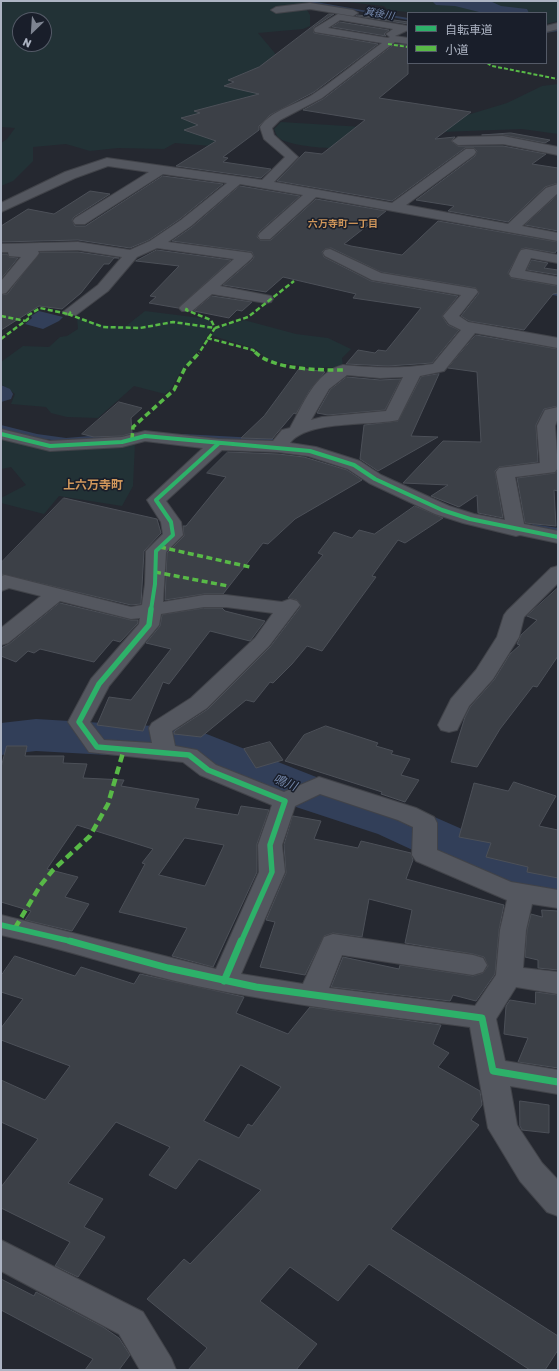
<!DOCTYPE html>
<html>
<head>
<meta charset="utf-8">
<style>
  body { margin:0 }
  #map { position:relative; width:559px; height:1371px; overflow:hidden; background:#252830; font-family:Rubik,"Noto Sans JP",sans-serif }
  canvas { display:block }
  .frame { position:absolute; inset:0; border:2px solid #adb4c3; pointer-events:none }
  .legend { position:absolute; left:407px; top:12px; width:140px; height:52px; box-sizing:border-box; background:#191e2a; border:1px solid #545a67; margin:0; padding:5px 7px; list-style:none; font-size:12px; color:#adb4c3 }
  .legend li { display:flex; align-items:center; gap:8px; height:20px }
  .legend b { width:20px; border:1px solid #545a67 }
  .north { position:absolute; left:12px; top:12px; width:40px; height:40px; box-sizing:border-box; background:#191e2a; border:1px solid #545a67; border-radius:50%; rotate:205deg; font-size:11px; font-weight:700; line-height:16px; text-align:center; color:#adb4c3 }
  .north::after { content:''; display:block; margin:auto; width:14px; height:18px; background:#7d8390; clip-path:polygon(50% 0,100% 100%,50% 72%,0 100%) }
</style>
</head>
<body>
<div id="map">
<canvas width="559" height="1371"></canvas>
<div class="frame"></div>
<ul class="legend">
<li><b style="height:5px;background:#2db169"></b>自転車道</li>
<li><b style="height:5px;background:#58b947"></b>小道</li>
</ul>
<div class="north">N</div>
</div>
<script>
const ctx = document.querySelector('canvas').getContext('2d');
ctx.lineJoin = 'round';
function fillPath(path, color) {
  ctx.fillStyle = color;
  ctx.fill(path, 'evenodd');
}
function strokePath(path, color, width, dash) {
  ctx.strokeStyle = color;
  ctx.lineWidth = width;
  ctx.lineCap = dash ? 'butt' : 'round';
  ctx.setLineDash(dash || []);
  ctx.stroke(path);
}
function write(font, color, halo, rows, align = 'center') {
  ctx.font = font + ' Rubik,"Noto Sans JP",sans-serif';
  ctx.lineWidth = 3;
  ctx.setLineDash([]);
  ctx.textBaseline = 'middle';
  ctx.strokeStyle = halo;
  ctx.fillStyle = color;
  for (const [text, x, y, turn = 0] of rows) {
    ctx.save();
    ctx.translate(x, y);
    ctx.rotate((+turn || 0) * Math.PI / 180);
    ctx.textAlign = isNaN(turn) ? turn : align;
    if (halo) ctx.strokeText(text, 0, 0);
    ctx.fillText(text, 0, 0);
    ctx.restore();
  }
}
fillPath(new Path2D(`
  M1 1H558V21L546 24V13H418L388 10 384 6 337 1 304 5 310 15V26L303 29 258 33 279 58 231 80 228 86 275 89 228 135 211 146 175 143 164 149 118 148 90 151 66 144 33 147V161L13 181 1 186V143L7 139 15 128 1 127ZM20 20H44V44H20Z
  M558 84V134L522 129 441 132 331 148C320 148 285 145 278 137 276 135 275 131 274 129L281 122 363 127 454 119 507 103 542 86Z
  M145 311 209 319 213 327 199 350 181 371 171 389 165 394 134 386 98 418 67 417 51 413 46 407 11 404 15 394 1 384V362L23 346 49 347 60 337 67 336 78 329 77 317 103 325 126 326Z
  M244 320 296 334 328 338 351 349 342 358 343 367 313 368 272 361 266 358 256 349 210 335 216 329Z
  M1 438 42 448 135 443 133 486 122 506 59 496 44 514 1 503V498L26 485 11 467 1 469Z`), '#223236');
fillPath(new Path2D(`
  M432 1H490L501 6 527 9 529 13H483L455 6 436 5Z
  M39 311 63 317 59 321 43 329 25 324 32 318 31 316Z
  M1 385 10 389 13 394 11 399 1 402Z`), '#323f59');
fillPath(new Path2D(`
  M302 1H310L408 18V20Z
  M558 29V31L546 33V31Z
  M544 290 558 292V296L542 293 541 292Z
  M558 404V408L535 414 532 412Z
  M1 425 37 434 66 438 139 432 142 434 139 436 66 442 37 438 1 429Z
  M182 434 276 439 285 443 282 445 275 443 180 437V435Z
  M533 524 558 528V532L531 527 530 526Z`), '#323f59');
fillPath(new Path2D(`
  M36 719 187 728 204 733 329 782 414 808 528 858 558 864V904L497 889 378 834 293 806 180 759 36 751 1 755V723Z`), '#323f59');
const building = new Path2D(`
  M329 14H334L314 27V33L378 44 314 92 270 115 259 126V130L223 157 228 158 223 162 271 169 261 178 176 166 216 141 184 130 198 125 181 118 200 113 194 111 259 94 224 86 234 82 228 80 259 67Z
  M358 15 408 22V24L356 16Z
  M340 22 389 30 384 34 386 36 332 27Z
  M395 44 408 45V74L379 98 471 112 435 139 455 137 451 141 458 146H503L546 154 532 164 558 168V183L545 187 508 222 448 211 454 206 416 200 475 156 477 151 474 148H465L392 201 277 181 305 152 322 154 365 120 303 110 323 99Z
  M511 133 550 140 545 143 503 135H482Z
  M163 176 223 184 180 219 149 240 130 248 78 240 1 242V226L28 209 54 214 90 191 110 194 74 217 72 220 75 226H85Z
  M240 186 300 196 259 232 257 237 260 240H271L316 199 386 211 344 244 351 246 402 255 438 221 558 242V249L555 253 526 248 521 249 508 273 511 278 558 286V293L553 294 524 330 469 321 461 316 479 293 476 288 381 272 331 248 325 249 322 252 324 257 371 281 458 296 442 316 448 325 459 330 432 363 388 366 346 364 358 350 375 353 378 350 386 351 421 308 353 298 356 294 283 277 266 292 223 285 252 260 254 257 252 252 172 241 192 227Z
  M558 195V231L525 225Z
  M157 250 231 260 178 308 149 303 156 297 150 296 179 266 136 261Z
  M40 252H78L119 258H114L109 264H104L81 293 62 309 39 306 1 330V295L7 294Z
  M1 254H7L9 257 18 258 1 279Z
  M532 260 548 263 544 268 558 270V275L527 270Z
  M212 296 252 302 242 311 237 310 229 318 194 311Z
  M476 335 558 349V406L544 409 536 425 538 462 499 467 495 471 503 518 478 513 477 495 459 507 431 496 448 485 403 483 443 441 481 442 477 372 448 368Z
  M300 368 325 372 310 390 296 414 294 413 272 439 241 438 264 416Z
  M439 374 411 436 438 437 378 471 360 459 364 425 398 421 421 377Z
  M347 377 380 380 401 379 385 410 328 415 317 413 330 390Z
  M119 402 142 408 131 418 132 433 122 436 94 437 82 434Z
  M228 452 278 454 304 457 347 470 362 480 295 519 268 544 263 543 223 594H204L165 600 167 553 184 536 183 526H186L226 477 207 473Z
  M558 470V491L554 490 556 526 525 523 517 478 555 473Z
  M64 498 157 519 161 533 144 551 141 604 131 605 1 574V563Z
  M415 506 443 518 405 543 398 540 372 576 376 577 322 651 307 646 292 664 273 683 270 682 254 702 246 700 201 737 174 734V732L176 730 208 709 270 647 301 606 297 600 288 598 323 555 318 553 334 532 352 538 359 530 374 534Z
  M558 588V656L537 687 533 686 500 729 477 767 451 762 465 717 470 707 494 680 510 654 520 645 517 644 521 635 537 620 527 616Z
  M60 603 131 620H138V623L120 642 113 640 94 662 40 649 34 653 28 651 16 662 1 656V648L9 644Z
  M204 608H222L225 611 265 621 250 641 210 631 169 684 163 682 143 731 97 725 109 697 131 700 171 649 146 643 160 626 162 615Z
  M326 726 378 743 376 746 393 751 391 754 410 759 401 775 419 780 405 802 381 794 382 792 285 761 304 735Z
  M270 742 283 760 256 768 244 749Z
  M7 746H27L25 756H64L63 763 87 764 83 778 124 780 121 786 199 799 195 808 238 815 241 806 269 810 257 844V872L213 967 172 956 187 928 119 912 145 864 142 863 153 849 77 825 47 869 78 877 65 897 89 904 72 931 25 920 31 911 1 902V768ZM185 838 224 845 205 886 159 875Z
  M514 782 556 796 539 826 558 830V878L527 872 528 867 486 857 491 843 459 837 474 783 508 791Z
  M293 816 321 821 314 839 358 848 361 841 411 853 413 860 406 879 504 905 499 930 495 974 476 1001 453 995 450 1001 331 987 343 957 399 969 400 965 473 976 483 973 488 966 484 957 473 954 405 943 412 910 369 899 362 937 333 933 324 936 305 975 260 967 275 922 266 920 286 873 284 845Z
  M542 910 558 911V970L538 968V960L525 957 527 930 531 914 542 917Z
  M15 956 75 976 81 967 134 984 140 974 244 997 236 1013 288 1034 310 1007 441 1025 433 1044 449 1053 438 1067 480 1091 482 1105 471 1120 479 1125 391 1229 558 1336V1350L545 1370H530L369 1264 338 1301 290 1267 260 1301 317 1344 296 1370H188L207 1348 147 1299 184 1259 190 1264 261 1190 199 1159 176 1189 149 1175 170 1147 116 1122 68 1183 103 1199 84 1227 105 1237 78 1277 55 1266 70 1242 1 1208V1187L38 1139 1 1122V1080L45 1100 70 1066 1 1040V1028L23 999 1 992V976ZM241 1065 281 1087 252 1126 248 1124 239 1138 204 1121Z
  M536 992 558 995V1068L518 1062 528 1038 504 1034 506 1006 510 1000 535 1004Z
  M520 1101 549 1105V1133L522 1130 520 1126Z
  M1 1279 34 1296 36 1292 103 1327 119 1338 130 1355 119 1370H85L93 1359 1 1310Z`);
fillPath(building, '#3c4047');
strokePath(building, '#4c5058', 1);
const minor = new Path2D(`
  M310 3 353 10 358 13 353 16 310 9 276 13 271 10 276 7Z
  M338 14 408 26V30L395 36 408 38V44L395 42 322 98 280 120 272 128 274 135 298 157 274 182 392 203 466 149H474L476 152 474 155 406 205 508 224 546 188 558 184V193L522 226 558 233V241L316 197 270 239H260L258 236 260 233 303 195 240 184 191 226 168 242 251 253 253 256 251 259 220 286 271 296 273 299 271 302 266 303 212 294 192 311H182L179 308 182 305 234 259 157 248 137 257 108 291 76 315H66L63 312 98 285 122 257 78 250 38 251 39 253 37 256 6 293 1 294V281L21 257 9 256 8 252H1V244L78 242 130 250 150 241 181 220 227 183 163 174 85 224H75L73 221 75 218 149 172 108 166 75 178 1 212V203L65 172 107 158 262 180 285 157 264 139 260 127C272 109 298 105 315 93 338 78 359 59 382 43L315 32 314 30 315 28ZM340 20 393 29 386 34 390 37 388 38 328 28Z
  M558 23V29L546 32V26Z
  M503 136 558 147V155L503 144 458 145 452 141 458 137Z
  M330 249 381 273 476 289 478 292 459 316 468 322 558 338V348L475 333 444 371 420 376 398 420C371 426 307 420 290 443L316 447 360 461 381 475 449 506 474 514 505 520 496 472 499 468 540 463 537 426 545 410 558 407V418L555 426 558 468 555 472 515 477 524 524 558 531V543L520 535 516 536 463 523 435 514 369 483 348 469 308 456 278 452 222 450 166 501 181 522 183 535 166 552 163 602 204 595H226L282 602 290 599 297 601 300 605 269 646 207 708 172 731 175 746 197 750 216 765 284 792 319 777 416 808 434 817 437 823V850L511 882 558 890V908L532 904 526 930 523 968 558 972V994L516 987 496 1019 505 1061 558 1070V1094L510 1086 517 1125 542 1163 558 1180V1216L547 1212 520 1181 488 1128 470 1027C379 1015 287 1005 197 986 131 972 67 949 1 935V915L216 969 259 872 258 845 272 805 200 775 183 762 89 752 68 722 91 679 139 624 140 618 131 619 60 601 8 643 1 645V628L41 596 9 588 1 591V576L5 575 131 607 142 605 145 584 146 551 163 534 161 522 147 500 203 448 145 441 122 447 50 451 1 439V429L50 441 122 437 145 431 218 439 273 441 282 430 290 428C303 405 315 372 343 365 373 368 402 369 433 364L461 330 449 324 443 316 461 295 372 280 325 256 323 253 325 250ZM347 375 380 378 403 377 386 411 322 417 311 420 329 389ZM204 607H226L273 613 255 638 191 698 152 723 149 728 152 743 104 740 90 722 109 686 159 625 161 614ZM320 794 398 820 413 827 412 855 416 861 507 900 500 930 496 975 475 1006 329 988 342 955 473 975 483 972 487 965 483 958 473 955 333 934 324 937 303 984 241 974 285 872 282 845 295 806Z
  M526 249 558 255V263L531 258 525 271 558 277V285L511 277 509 274 519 253 521 250Z
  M558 566V583L524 617 519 637 493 679 469 706 457 730 449 732 441 730 438 725 451 699 476 670 497 637 504 615 507 611 551 568Z
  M1 1240 143 1312 171 1358 176 1370H140L119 1334 1 1271Z`);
strokePath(minor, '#414349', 2);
fillPath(minor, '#54575f');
strokePath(new Path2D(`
  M388 44 408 47
  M487 63 492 66 558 79`), '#58b947', 2, [4, 2]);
strokePath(new Path2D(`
  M187 308 186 310 211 320 215 328 199 353
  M68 314 103 327 140 328 173 322 215 328 248 317 294 281
  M1 316 25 321
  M207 338 253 350 256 353
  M1 339 28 319 27 316 40 308 68 314 71 312`), '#58b947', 2.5, [5, 2.5]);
strokePath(new Path2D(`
  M255 352C273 370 319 370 343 370
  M132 439 133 427 174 390 185 368 200 352
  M160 547 250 567
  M155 572 228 586`), '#58b947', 3.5, [6, 3.5]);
strokePath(new Path2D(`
  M15 928 40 886 53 870 90 836 108 804 124 749`), '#58b947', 4.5, [8, 4.5]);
strokePath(new Path2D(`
  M1 434 50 446 122 442 145 436 310 451 354 465 375 479 442 510 470 519 558 537
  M151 610 155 584 156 551 173 535 171 522 156 500 218 444`), '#2db169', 4);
strokePath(new Path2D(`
  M151 609 149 625 99 684 79 722 97 747 189 755 208 770 285 801 270 845 272 872 241 942
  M1 925 74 942`), '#2db169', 5.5);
strokePath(new Path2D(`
  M70 941 168 968 256 987 482 1018 493 1071 558 1082
  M224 981 241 941`), '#2db169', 7);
write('italic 10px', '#7588ab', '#191e2a', [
  ["箕後川",379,14,10]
]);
write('bold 10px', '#d0975b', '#191e2a', [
  ["六万寺町一丁目",343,224]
]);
write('bold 12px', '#d0975b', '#191e2a', [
  ["上六万寺町",93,486]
]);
write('italic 12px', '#7588ab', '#191e2a', [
  ["鳴川",285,783,22]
]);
</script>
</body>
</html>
